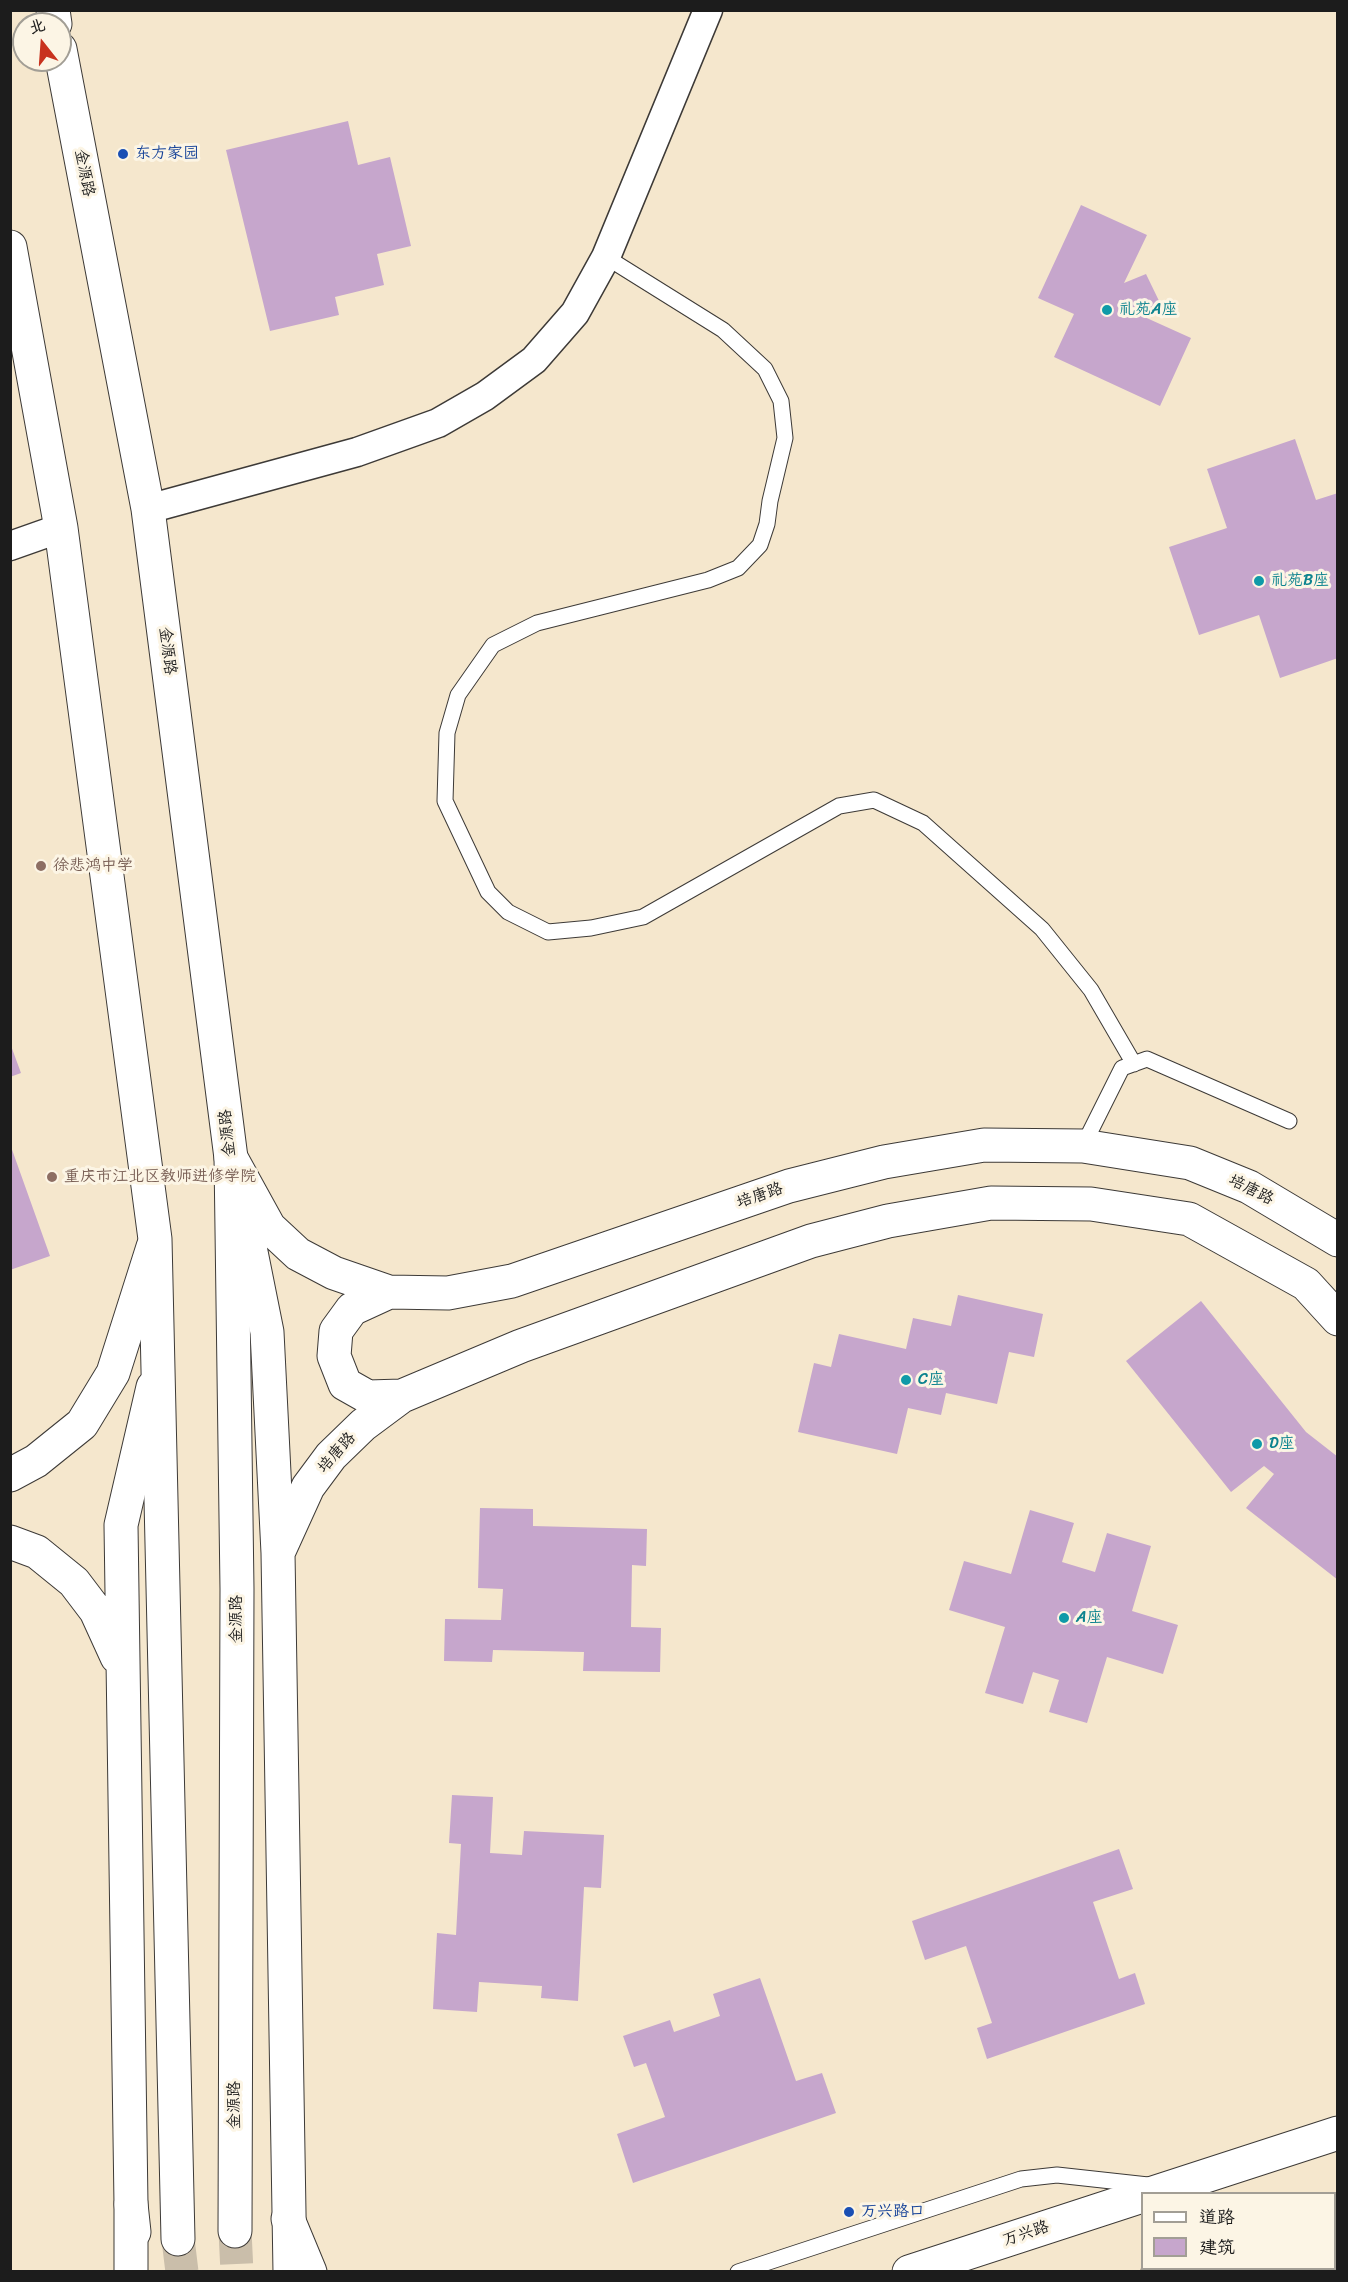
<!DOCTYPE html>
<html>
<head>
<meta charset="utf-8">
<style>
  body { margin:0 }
  #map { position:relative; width:1348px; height:2282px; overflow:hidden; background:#f5e7cd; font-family:Sriracha,"LXGW WenKai TC",sans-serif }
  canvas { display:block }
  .frame { position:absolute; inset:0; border:12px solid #1c1c1c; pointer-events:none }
  .legend { position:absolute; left:1141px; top:2192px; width:195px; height:78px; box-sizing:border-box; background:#fcf5e5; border:2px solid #a29e95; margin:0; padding:8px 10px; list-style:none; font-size:18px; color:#1c1c1c }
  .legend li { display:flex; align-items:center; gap:12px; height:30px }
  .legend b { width:30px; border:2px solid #a29e95 }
  .north { position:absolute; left:12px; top:12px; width:60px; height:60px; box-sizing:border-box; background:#fcf5e5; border:2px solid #a29e95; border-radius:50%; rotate:343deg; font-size:16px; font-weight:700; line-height:24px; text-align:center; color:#1c1c1c }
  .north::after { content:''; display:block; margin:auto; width:21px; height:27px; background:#c8321e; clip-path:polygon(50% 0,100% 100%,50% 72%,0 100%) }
</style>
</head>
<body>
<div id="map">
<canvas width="1348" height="2282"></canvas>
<div class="frame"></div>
<ul class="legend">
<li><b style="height:8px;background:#fff"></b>道路</li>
<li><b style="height:16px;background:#c6a6cc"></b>建筑</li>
</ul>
<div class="north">北</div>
</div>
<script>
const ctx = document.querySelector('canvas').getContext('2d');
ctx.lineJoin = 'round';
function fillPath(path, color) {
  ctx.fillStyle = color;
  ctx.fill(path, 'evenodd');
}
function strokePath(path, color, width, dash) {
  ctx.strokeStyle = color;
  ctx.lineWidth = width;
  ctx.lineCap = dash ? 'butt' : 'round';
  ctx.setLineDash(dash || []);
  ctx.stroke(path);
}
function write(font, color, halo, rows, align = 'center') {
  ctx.font = font + ' Sriracha,"LXGW WenKai TC",sans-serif';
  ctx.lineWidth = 6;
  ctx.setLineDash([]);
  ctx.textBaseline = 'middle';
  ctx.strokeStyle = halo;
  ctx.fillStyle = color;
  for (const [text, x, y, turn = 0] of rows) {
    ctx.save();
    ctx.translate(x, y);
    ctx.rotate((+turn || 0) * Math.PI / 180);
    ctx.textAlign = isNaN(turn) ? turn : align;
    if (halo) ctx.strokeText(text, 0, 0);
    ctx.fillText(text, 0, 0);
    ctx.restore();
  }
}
fillPath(new Path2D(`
  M348 121 358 165 390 157 411 246 377 254 384 285 335 297 339 315 270 331 226 150Z
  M1081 205 1147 235 1124 283 1146 274 1161 305 1140 315 1191 338 1160 406 1054 357 1074 314 1038 298Z
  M1295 439 1316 500 1338 493V658L1280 678 1259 615 1199 635 1169 547 1227 528 1207 469Z
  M10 1043 21 1073 10 1077Z
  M10 1144 50 1256 10 1270Z
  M958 1295 1043 1314 1034 1357 1009 1352 997 1404 946 1393 941 1415 908 1408 897 1454 798 1432 814 1363 831 1367 839 1334 906 1349 913 1318 951 1326Z
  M1201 1301 1306 1432 1338 1457V1580L1246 1508 1274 1474 1264 1466 1231 1492 1126 1361Z
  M480 1508 533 1509V1526L647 1529 646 1566 632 1565 631 1627 661 1628 660 1672 583 1671 584 1652 493 1650 492 1662 444 1661 445 1619 501 1620 503 1589 478 1588Z
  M1030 1510 1074 1523 1062 1562 1095 1572 1107 1533 1151 1546 1132 1611 1178 1625 1163 1674 1107 1657 1087 1723 1049 1712 1059 1680 1033 1672 1023 1704 985 1693 1005 1627 949 1610 964 1561 1011 1574Z
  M452 1795 493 1797 490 1853 522 1855 524 1831 604 1835 601 1888 584 1887 578 2001 541 1998 542 1986 479 1982 477 2012 433 2009 437 1933 456 1935 461 1844 449 1843Z
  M1119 1849 1133 1889 1093 1902 1119 1979 1135 1973 1145 2004 987 2059 977 2028 992 2023 966 1946 925 1960 912 1921Z
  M760 1978 796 2081 822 2073 836 2113 633 2183 617 2134 665 2117 646 2063 634 2067 623 2036 670 2020 674 2032 720 2016 713 1994Z`), '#c6a6cc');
strokePath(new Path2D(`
  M235 2231 237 2272
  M178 2239 182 2272`), '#cabeaa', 33, [33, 16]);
const service = new Path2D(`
  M606 257 723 330 765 369 781 401 785 438 770 501 767 524 760 545 738 568 708 580 537 623 493 645 458 695 447 733 445 801 488 892 508 912 548 932 591 928 643 917 839 806 874 800 923 823 1042 929 1091 990 1134 1064
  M1083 1146 1122 1068 1147 1059 1289 1121
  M738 2272 1021 2179 1057 2175 1148 2185`);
const minor = new Path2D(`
  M148 509 357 452 438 423 485 396 534 360 575 313 606 257 708 10
  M10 546 61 528`);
const tertiary = new Path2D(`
  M231 1158 269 1227 298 1254 334 1273 389 1292 448 1293 512 1281 789 1186 884 1162 984 1145 1083 1146 1190 1163 1249 1187 1338 1240
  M240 1197 267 1332 278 1553 290 2272
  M389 1292 352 1309 336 1331 334 1356 345 1384 368 1397 402 1396
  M10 1475 36 1461 82 1424 113 1373 153 1247
  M10 1542 37 1552 74 1582 96 1611 117 1657
  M278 1553 308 1487 331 1456 363 1425 402 1396 521 1346 811 1241 888 1221 991 1203 1091 1204 1189 1219 1306 1284 1338 1319
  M134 2232 131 2204 121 1525 153 1387`);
const secondary = new Path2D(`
  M53 10 55 24
  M60 49 148 509 231 1158 237 1589 235 2231
  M10 247 61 528 155 1239 178 2239
  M1150 2194 1338 2133
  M1334 2213 1338 2212
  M288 2219 310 2272
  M131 2272V2204
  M909 2272 1142 2196
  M1158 2272 1167 2268`);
strokePath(service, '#3d3a37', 17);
strokePath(minor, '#3d3a37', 31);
strokePath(tertiary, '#3d3a37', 35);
strokePath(secondary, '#3d3a37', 35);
strokePath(service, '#fff', 15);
strokePath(minor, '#fff', 28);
strokePath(tertiary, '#fff', 33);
strokePath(secondary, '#fff', 33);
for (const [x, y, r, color] of [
  [123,154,6,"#1a4fb4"],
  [1107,310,6,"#0f9aa8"],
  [1259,581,6,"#0f9aa8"],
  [41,866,6,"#8d6e63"],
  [52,1177,6,"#8d6e63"],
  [906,1380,6,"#0f9aa8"],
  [1257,1444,6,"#0f9aa8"],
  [1064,1618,6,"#0f9aa8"],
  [849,2212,6,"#1a4fb4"]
]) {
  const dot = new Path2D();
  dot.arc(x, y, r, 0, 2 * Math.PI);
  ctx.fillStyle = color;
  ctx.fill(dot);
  strokePath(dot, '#fcf5e5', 2);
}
write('16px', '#164399', '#fcf5e5', [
  ["东方家园",135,154],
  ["万兴路口",861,2212]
], 'left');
write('16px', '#1c1c1c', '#fcf5e5', [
  ["金源路",84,173,79],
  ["金源路",167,651,83],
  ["金源路",228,1133,-96],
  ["培唐路",1251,1190,27],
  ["培唐路",760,1196,-19],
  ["培唐路",337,1453,-48],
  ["金源路",237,1619,-90],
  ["金源路",235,2105,-90],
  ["万兴路",1026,2234,-18]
]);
write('16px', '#0d838f', '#fcf5e5', [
  ["礼苑A座",1119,310],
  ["礼苑B座",1271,581],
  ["C座",918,1380],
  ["D座",1269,1444],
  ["A座",1076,1618]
], 'left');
write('16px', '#785e54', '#fcf5e5', [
  ["徐悲鸿中学",53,866],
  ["重庆市江北区教师进修学院",64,1177]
], 'left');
</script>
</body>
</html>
